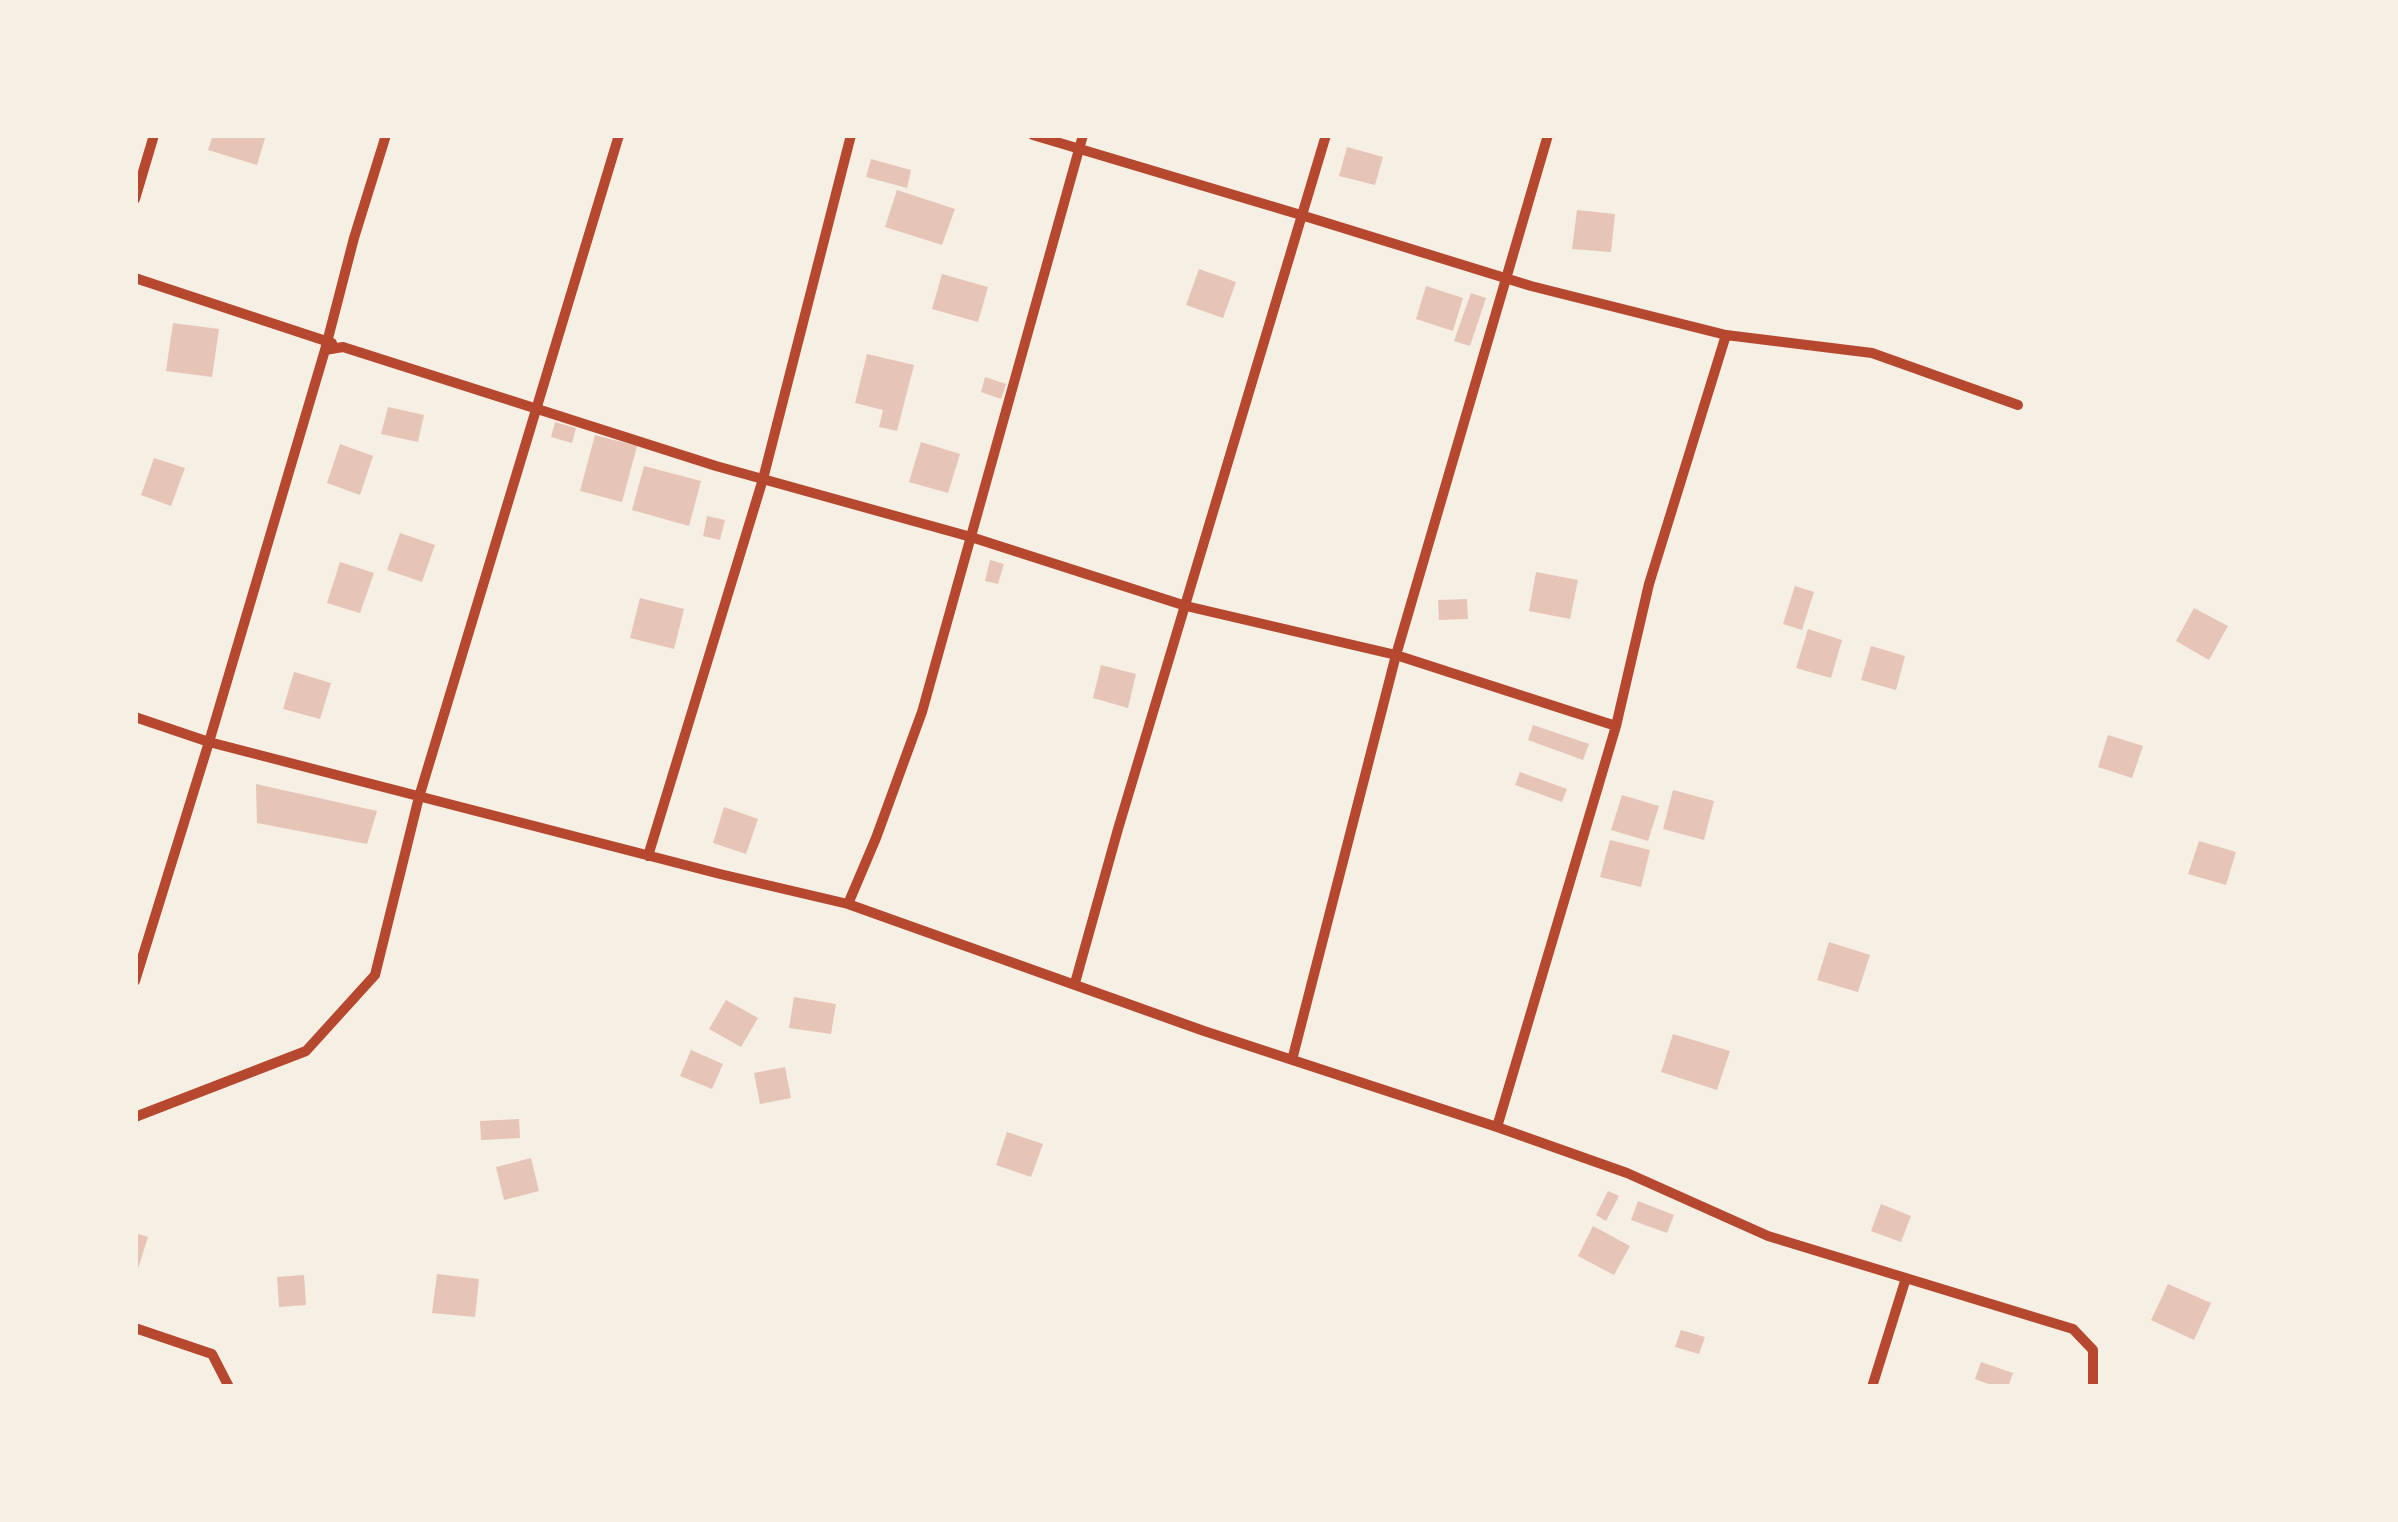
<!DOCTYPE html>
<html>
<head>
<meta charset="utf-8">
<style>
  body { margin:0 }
  #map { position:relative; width:2398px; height:1522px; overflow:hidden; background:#f6efe4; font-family:Figtree,sans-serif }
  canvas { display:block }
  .frame { position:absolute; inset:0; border:138px solid #f6efe4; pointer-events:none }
</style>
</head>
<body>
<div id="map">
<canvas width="2398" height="1522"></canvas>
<div class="frame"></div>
</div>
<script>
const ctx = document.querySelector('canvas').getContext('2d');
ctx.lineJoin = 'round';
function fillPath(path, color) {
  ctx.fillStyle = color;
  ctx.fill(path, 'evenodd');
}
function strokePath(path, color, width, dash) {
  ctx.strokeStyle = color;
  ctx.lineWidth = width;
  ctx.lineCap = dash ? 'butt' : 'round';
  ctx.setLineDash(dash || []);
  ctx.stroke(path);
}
fillPath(new Path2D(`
  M213 135H266L257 165 208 150Z
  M1347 147 1383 157 1375 185 1339 176Z
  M871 159 911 170 907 188 866 177Z
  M897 190 955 209 942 245 885 227Z
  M1577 210 1615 214 1611 252 1572 249Z
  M1199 269 1236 282 1223 318 1186 305Z
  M942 274 988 287 978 322 932 309Z
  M1426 286 1463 298 1453 331 1416 319Z
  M1471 293 1486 298 1470 346 1454 341Z
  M173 323 219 329 212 377 166 371Z
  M867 354 914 365 897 431 879 427 883 410 855 403Z
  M985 377 1006 384 1001 399 981 392Z
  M388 407 424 415 418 442 381 434Z
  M555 422 576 428 572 443 551 437Z
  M595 435 637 446 622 502 580 491Z
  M921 442 960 454 948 493 909 482Z
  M340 444 373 456 360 495 327 483Z
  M154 458 185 468 171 506 141 495Z
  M644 466 701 481 689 526 632 510Z
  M707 516 725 520 720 540 703 536Z
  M400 533 435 545 422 582 387 570Z
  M990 560 1004 564 998 584 985 581Z
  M340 562 374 573 360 613 327 603Z
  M1536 572 1578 580 1570 619 1529 611Z
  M1795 586 1814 592 1802 630 1783 624Z
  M640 598 684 609 674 649 630 638Z
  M1467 599 1468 619 1439 620 1438 600Z
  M2194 608 2228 626 2209 660 2176 641Z
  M1808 629 1842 640 1831 678 1796 668Z
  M1871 646 1905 656 1896 690 1861 680Z
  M1101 665 1136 674 1128 708 1093 698Z
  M294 672 331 683 320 719 283 709Z
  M1533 725 1589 744 1583 760 1528 740Z
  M2108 735 2143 746 2132 778 2098 767Z
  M1520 772 1567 789 1562 802 1515 785Z
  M256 784 377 811 367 844 257 823Z
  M1673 790 1714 801 1704 840 1663 829Z
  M1622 795 1659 806 1648 841 1611 830Z
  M724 807 758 819 746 854 713 843Z
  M1610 840 1650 850 1641 887 1600 877Z
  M2199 841 2236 852 2226 885 2188 874Z
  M1829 942 1870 955 1858 992 1817 980Z
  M794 997 836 1004 831 1034 789 1028Z
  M726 1000 758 1018 741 1047 709 1029Z
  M1673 1034 1730 1051 1717 1090 1661 1072Z
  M691 1050 723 1064 712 1089 680 1076Z
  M785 1067 791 1098 760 1104 754 1073Z
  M519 1119 520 1138 481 1140 480 1121Z
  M1007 1132 1043 1144 1031 1177 996 1165Z
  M531 1158 539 1191 504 1200 496 1167Z
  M1608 1191 1619 1196 1606 1221 1596 1215Z
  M1638 1201 1674 1215 1667 1233 1631 1220Z
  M1881 1204 1911 1216 1901 1242 1871 1231Z
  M1593 1226 1630 1246 1614 1275 1578 1256Z
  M135 1233 148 1237 136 1275 135 1274Z
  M437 1274 479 1279 475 1317 432 1313Z
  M304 1275 306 1305 279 1307 277 1277Z
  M2168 1284 2211 1303 2194 1340 2151 1320Z
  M1681 1330 1705 1337 1699 1354 1675 1347Z
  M1981 1362 2013 1373 2008 1387H1996L1975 1379Z`), '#e6c5b7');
strokePath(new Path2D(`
  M1033 135 1301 215 1531 286 1726 335 1872 353 2018 405
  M135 199 154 135
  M135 278 332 343
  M325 350 343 347 716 466 971 537 1186 606 1396 655 1616 726 1649 584 1726 335
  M135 717 209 742 720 874 848 904 1204 1031 1497 1127 1627 1173 1768 1236 2073 1329 2093 1350V1387
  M648 856 763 479 851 135
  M848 904 876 838 922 712 1083 135
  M135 981 209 742 325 350 354 238 386 135
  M1075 983 1118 829 1326 135
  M1292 1060 1396 655 1548 135
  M135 1117 306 1051 375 975 419 797 619 135
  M1497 1127 1616 726
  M135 1328 212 1354 229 1387
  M1872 1387 1906 1278`), '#b5482f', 10);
</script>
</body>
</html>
